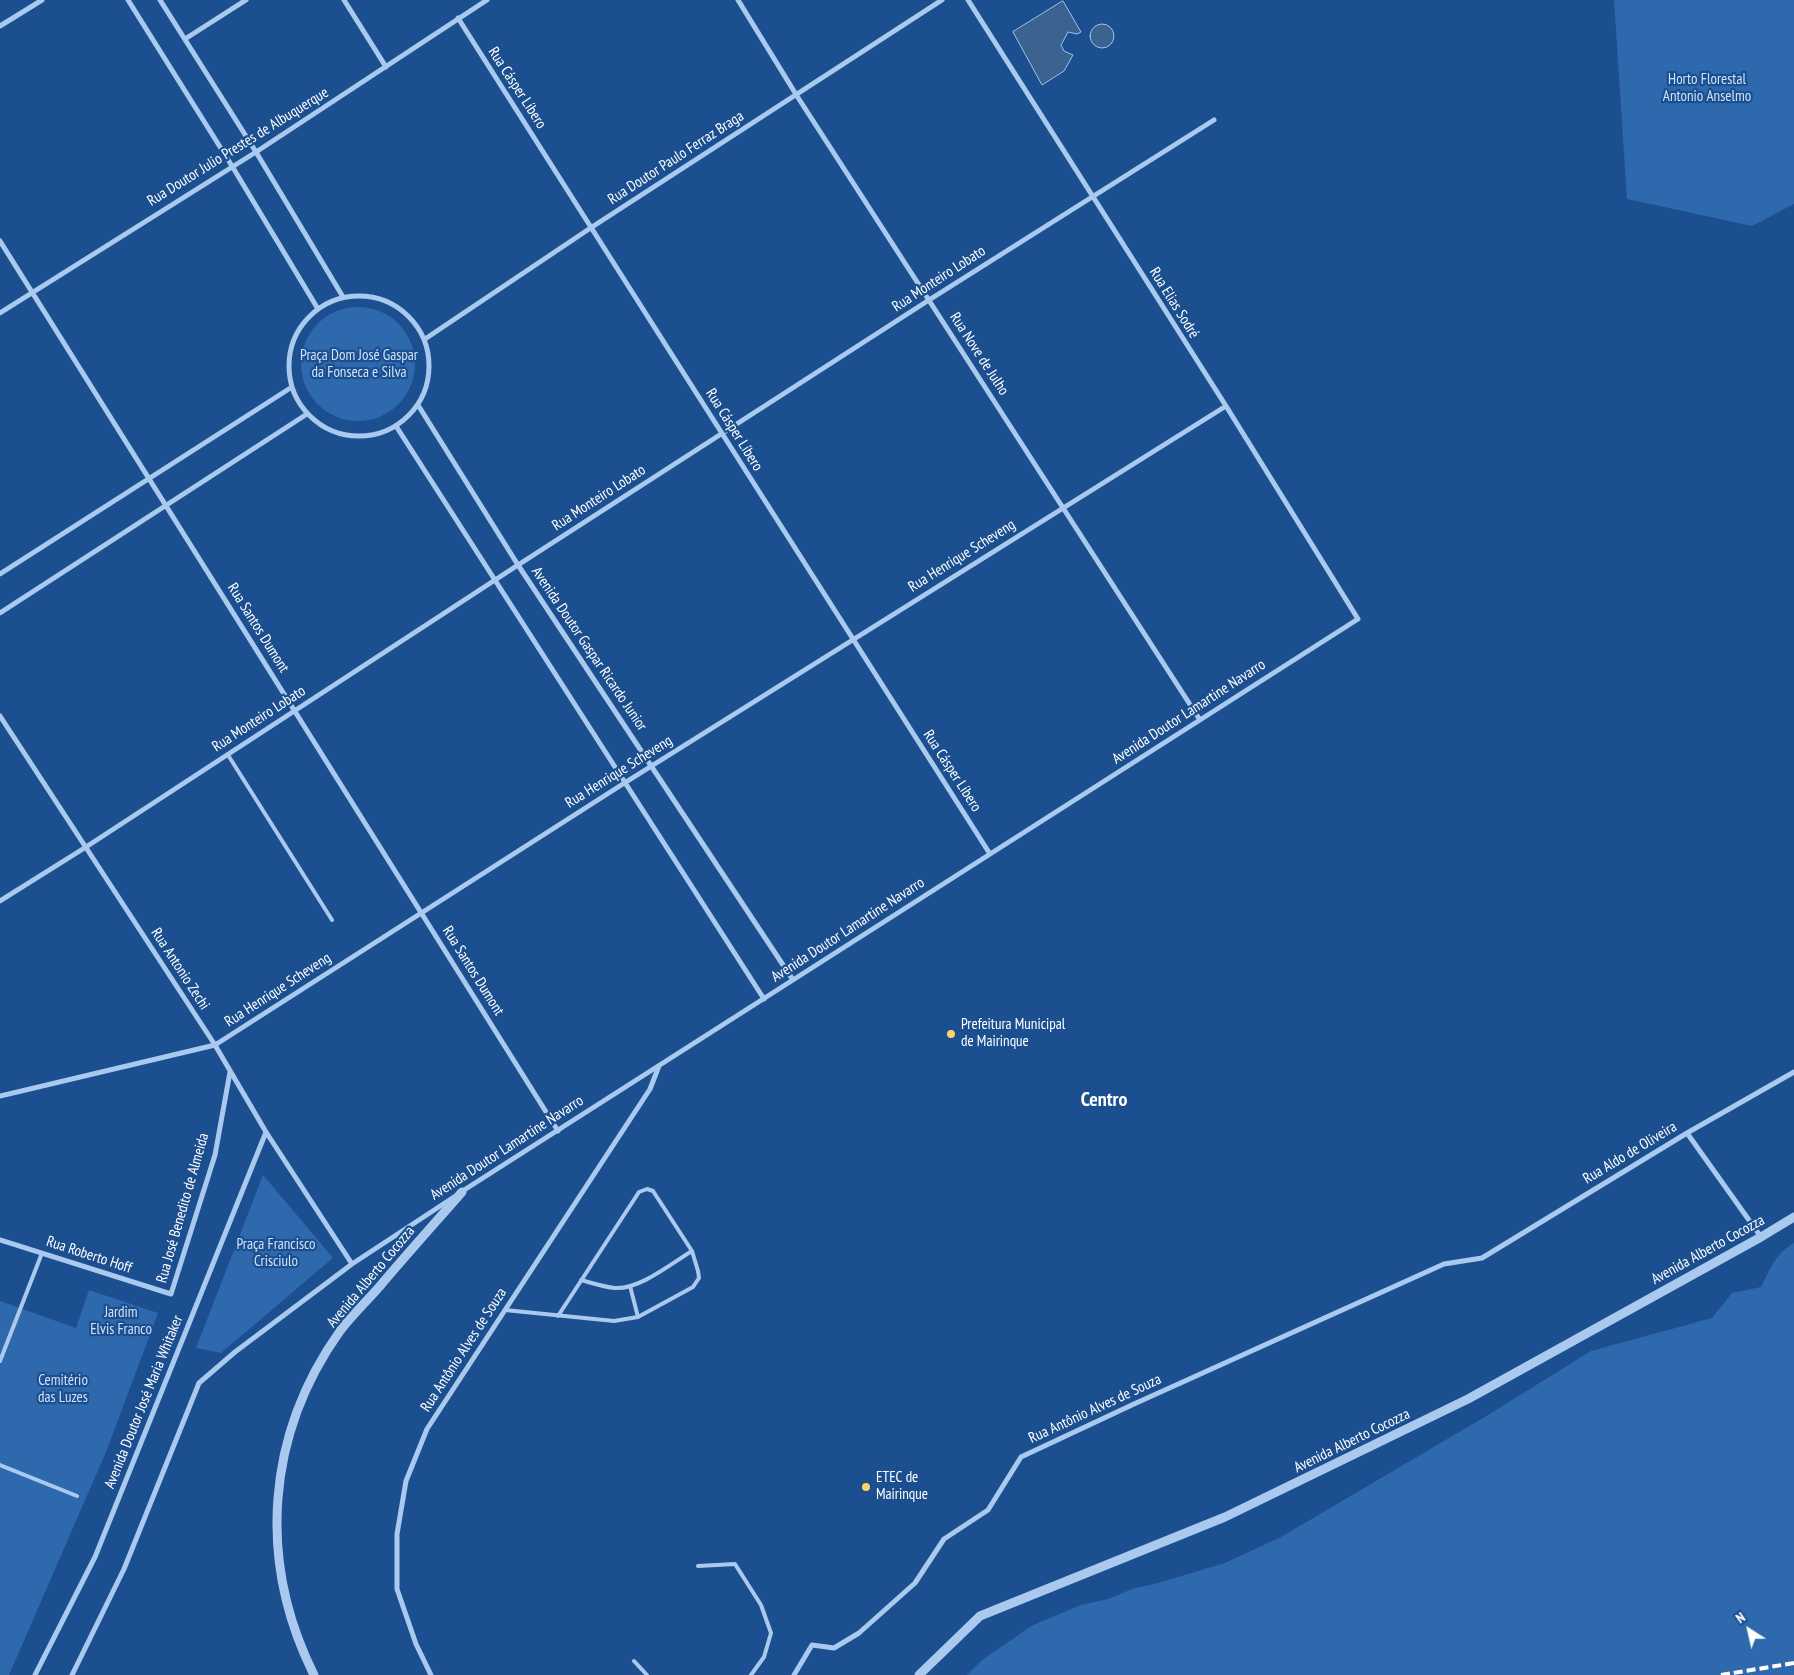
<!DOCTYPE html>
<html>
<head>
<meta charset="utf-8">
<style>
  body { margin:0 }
  #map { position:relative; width:1794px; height:1675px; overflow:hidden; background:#1b4f8f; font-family:"PT Sans Narrow",sans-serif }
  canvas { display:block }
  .north { position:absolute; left:1724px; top:1605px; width:50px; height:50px; -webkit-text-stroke:4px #1b4f8f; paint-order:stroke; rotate:325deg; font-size:14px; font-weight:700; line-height:20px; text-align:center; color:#fff }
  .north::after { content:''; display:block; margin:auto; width:18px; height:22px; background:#fff; clip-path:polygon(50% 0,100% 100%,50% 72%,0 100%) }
</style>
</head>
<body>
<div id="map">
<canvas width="1794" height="1675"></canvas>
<div class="north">N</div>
</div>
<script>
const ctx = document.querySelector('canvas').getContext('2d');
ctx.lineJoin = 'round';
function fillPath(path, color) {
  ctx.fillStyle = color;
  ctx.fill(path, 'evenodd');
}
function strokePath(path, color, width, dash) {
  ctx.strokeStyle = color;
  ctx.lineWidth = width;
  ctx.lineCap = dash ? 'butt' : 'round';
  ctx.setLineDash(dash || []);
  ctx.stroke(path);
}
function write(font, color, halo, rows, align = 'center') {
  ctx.font = font + ' "PT Sans Narrow",sans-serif';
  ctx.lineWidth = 4.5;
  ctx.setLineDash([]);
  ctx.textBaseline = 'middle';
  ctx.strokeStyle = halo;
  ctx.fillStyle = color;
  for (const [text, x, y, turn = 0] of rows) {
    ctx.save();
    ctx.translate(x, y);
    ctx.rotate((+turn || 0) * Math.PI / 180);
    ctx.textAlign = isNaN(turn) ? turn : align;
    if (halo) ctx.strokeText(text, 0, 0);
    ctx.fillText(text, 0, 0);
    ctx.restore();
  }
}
fillPath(new Path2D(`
  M1614 0H1794V204L1752 226 1627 199Z
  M301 364a57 57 0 1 1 114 0a57 57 0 1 1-114 0Z
  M263 1175 333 1258 221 1353 196 1348Z
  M1794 1243V1675H967L982 1660 1033 1625 1081 1605 1108 1599 1132 1589 1158 1583 1225 1563 1281 1537 1488 1415 1591 1351 1712 1318 1732 1293 1761 1287C1770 1269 1776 1253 1794 1243Z
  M89 1290 158 1313 106 1452 9 1675H0V1301L76 1328Z`), '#2e69ad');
const water = new Path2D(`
  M1063 1 1081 32 1077 34 1068 32 1061 45 1064 51 1073 55 1064 71 1042 85 1013 32Z
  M1090 36a12 12 0 1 1 24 0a12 12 0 1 1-24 0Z`);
fillPath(water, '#3c6290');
strokePath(water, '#9cc4f0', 1);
strokePath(new Path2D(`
  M228 755 332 920
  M581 1280C592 1283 604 1287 615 1288 639 1290 672 1263 692 1251
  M630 1286 638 1317
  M505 1310 614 1321 638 1317 693 1287 699 1278 698 1271 692 1251 653 1191 647 1189 639 1192 558 1316
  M0 1361 42 1253
  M0 1465 77 1496
  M698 1566 735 1564 761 1605 771 1633 764 1657 751 1675
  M634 1661 647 1675`), '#a9c9ee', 4);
strokePath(new Path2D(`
  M128 0 232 166 318 309
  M160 0 256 152 343 297
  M344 0 386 67
  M738 0 797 96 1200 720
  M458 18C636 296 811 577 990 854
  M0 26 42 0
  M185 39 246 0
  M0 241 558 1131
  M289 366a70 70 0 1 1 140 0a70 70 0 1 1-140 0Z
  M0 313 256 152 487 0
  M425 339 592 227 942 0
  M418 405 518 565 793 980
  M396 426 764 999
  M0 574 292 387
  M0 613 307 414
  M0 716 215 1045 266 1132 352 1264
  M0 901 86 847 518 565 929 300 1214 120
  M0 1096 215 1045 626 782 1226 406
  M1687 1133 1761 1237
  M461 1192 1358 619 1226 406 968 0
  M0 1240 171 1294 215 1155 230 1072
  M35 1675 95 1557 266 1132
  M72 1675 124 1569 199 1383 235 1352 352 1264 454 1197
  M431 1675 416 1644 397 1589V1534L406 1481 427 1429 650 1089 659 1066
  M794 1675 812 1645 834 1648 859 1633 915 1583 944 1539 988 1510 1021 1457 1134 1404 1444 1264 1482 1258 1687 1133 1794 1072`), '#a9c9ee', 5);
strokePath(new Path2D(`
  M314 1675C257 1561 266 1435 340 1331 352 1315 367 1301 380 1286 407 1254 435 1223 462 1192
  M919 1675 980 1616 1225 1517 1468 1399 1761 1237 1794 1217`), '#a9c9ee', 9);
strokePath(new Path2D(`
  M1721 1675 1794 1663`), '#fff', 4, [9, 4]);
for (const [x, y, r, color] of [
  [951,1034,5,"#ffd166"],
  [866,1487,5,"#ffd166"]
]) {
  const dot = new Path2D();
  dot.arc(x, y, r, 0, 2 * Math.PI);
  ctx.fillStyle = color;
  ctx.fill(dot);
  strokePath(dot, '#1b4f8f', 2);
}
write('15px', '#cfe3fa', '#1b4f8f', [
  ["Horto Florestal",1707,80],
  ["Antonio Anselmo",1707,97],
  ["Praça Dom José Gaspar",359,356],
  ["da Fonseca e Silva",359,373],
  ["Praça Francisco",276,1245],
  ["Crisciulo",276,1262],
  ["Jardim",121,1313],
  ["Elvis Franco",121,1330],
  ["Cemitério",63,1381],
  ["das Luzes",63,1398]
]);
write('15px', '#fff', '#1b4f8f', [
  ["Rua Cásper Líbero",517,88,57],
  ["Rua Doutor Julio Prestes de Albuquerque",238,147,-32],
  ["Rua Doutor Paulo Ferraz Braga",676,158,-33],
  ["Rua Monteiro Lobato",939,279,-33],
  ["Rua Elias Sodré",1174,303,58],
  ["Rua Nove de Julho",979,354,57],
  ["Rua Cásper Líbero",734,430,58],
  ["Rua Monteiro Lobato",599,498,-33],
  ["Rua Henrique Scheveng",962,556,-32],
  ["Rua Santos Dumont",258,628,58],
  ["Avenida Doutor Gaspar Ricardo Junior",589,649,56],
  ["Avenida Doutor Lamartine Navarro",1189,712,-33],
  ["Rua Monteiro Lobato",259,719,-33],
  ["Rua Cásper Líbero",952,771,57],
  ["Rua Henrique Scheveng",619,772,-32],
  ["Avenida Doutor Lamartine Navarro",848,930,-33],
  ["Rua Antonio Zechi",180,969,57],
  ["Rua Santos Dumont",473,971,58],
  ["Rua Henrique Scheveng",278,990,-33],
  ["Avenida Doutor Lamartine Navarro",507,1148,-33],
  ["Rua Aldo de Oliveira",1630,1153,-31],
  ["Rua José Benedito de Almeida",183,1208,-74],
  ["Avenida Alberto Cocozza",1708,1250,-29],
  ["Rua Roberto Hoff",89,1255,18],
  ["Avenida Alberto Cocozza",371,1277,-50],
  ["Rua Antônio Alves de Souza",464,1350,-57],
  ["Avenida Doutor José Maria Whitaker",144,1402,-68],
  ["Rua Antônio Alves de Souza",1095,1409,-25],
  ["Avenida Alberto Cocozza",1352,1441,-26]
]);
write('15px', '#fff', '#1b4f8f', [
  ["Prefeitura Municipal",961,1025],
  ["de Mairinque",961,1042],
  ["ETEC de",876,1478],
  ["Mairinque",876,1495]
], 'left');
write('bold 20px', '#fff', '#1b4f8f', [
  ["Centro",1104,1100]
]);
</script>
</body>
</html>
